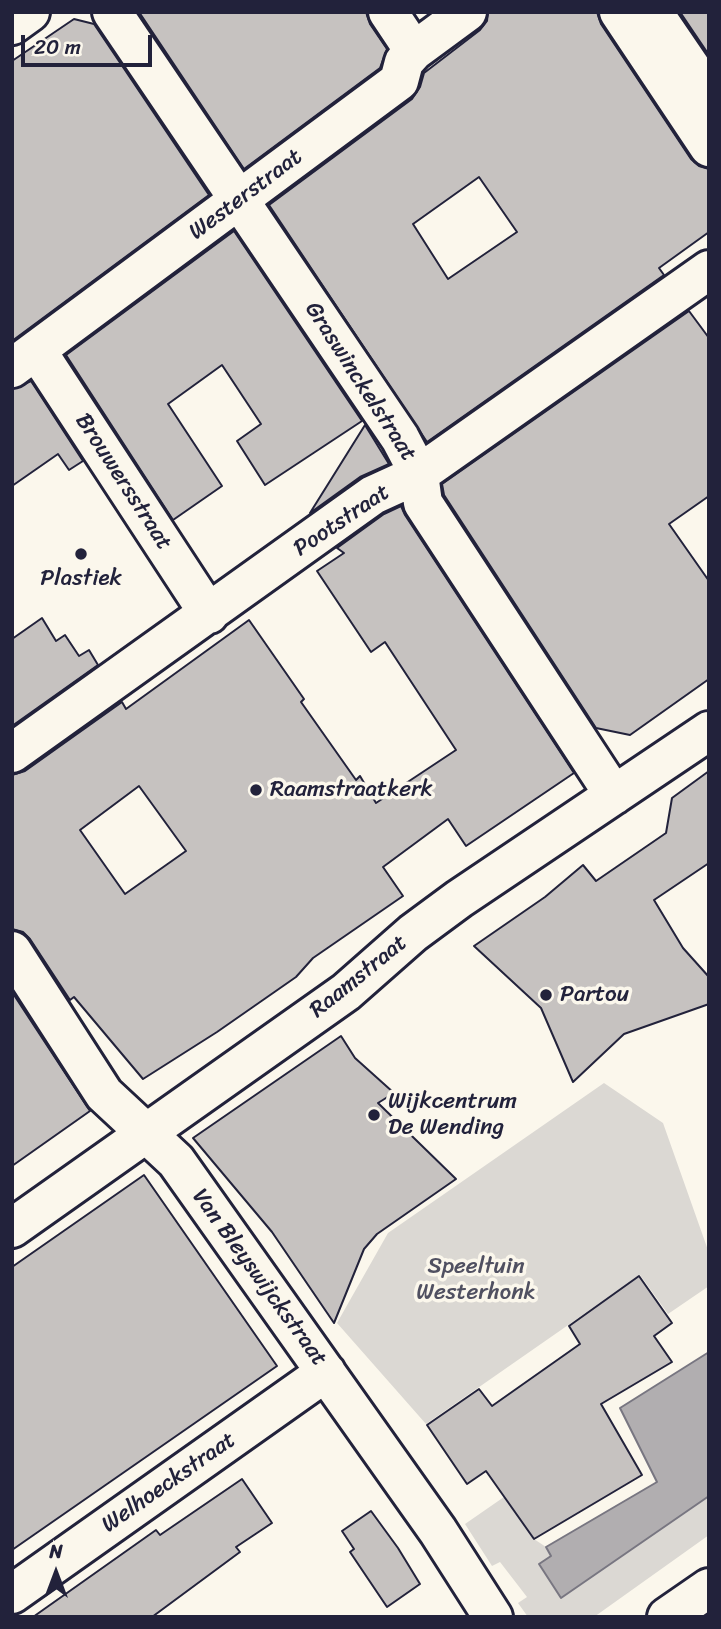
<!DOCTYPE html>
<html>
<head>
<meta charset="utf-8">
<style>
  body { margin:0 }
  #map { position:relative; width:721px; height:1629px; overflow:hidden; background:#fbf7ec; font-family:Sriracha,sans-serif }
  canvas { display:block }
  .frame { position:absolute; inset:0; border:14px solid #22223b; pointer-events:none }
  .north { position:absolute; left:21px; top:1538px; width:70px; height:70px; -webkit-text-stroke:5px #fbf7ec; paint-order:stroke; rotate:0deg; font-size:19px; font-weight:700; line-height:28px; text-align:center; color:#22223b }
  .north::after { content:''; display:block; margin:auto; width:24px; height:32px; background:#22223b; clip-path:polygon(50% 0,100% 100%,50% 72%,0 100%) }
  .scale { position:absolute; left:21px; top:35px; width:131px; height:32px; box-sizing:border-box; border:4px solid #22223b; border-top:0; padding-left:9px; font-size:21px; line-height:24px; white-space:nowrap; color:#22223b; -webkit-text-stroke:5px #fbf7ec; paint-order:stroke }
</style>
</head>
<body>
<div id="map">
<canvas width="721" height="1629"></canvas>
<div class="frame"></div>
<div class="north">N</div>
<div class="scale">20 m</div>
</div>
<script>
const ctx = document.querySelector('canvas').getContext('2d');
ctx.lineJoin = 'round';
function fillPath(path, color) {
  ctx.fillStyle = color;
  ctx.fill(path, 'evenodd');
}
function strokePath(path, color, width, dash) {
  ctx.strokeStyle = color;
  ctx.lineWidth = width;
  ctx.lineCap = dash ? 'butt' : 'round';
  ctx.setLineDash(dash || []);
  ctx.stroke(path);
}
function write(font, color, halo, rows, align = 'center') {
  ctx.font = font + ' Sriracha,sans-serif';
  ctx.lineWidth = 7;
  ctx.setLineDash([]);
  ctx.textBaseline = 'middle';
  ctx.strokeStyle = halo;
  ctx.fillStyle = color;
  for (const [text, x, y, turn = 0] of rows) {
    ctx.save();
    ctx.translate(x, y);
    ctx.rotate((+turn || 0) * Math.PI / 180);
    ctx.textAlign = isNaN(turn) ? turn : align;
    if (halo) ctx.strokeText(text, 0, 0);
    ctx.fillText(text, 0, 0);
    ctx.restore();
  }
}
fillPath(new Path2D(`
  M604 1083 663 1123 709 1253V1286L668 1314 640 1275 426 1424 337 1323 388 1233Z
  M709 1496V1535L594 1617H528L518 1603 527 1597 500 1562 492 1566 465 1524 504 1497 534 1539 546 1547 551 1556 539 1564 561 1598Z`), '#dbd8d3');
const water = new Path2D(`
  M709 1352V1496L561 1598 539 1564 551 1556 546 1547 657 1482 620 1408Z`);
fillPath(water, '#b1aeb0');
strokePath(water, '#787681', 2);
const building = new Path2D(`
  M139 12H366L370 24 387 49 380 68 244 169Z
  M488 12H597L601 24 691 159 699 166 709 169V232L659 268 664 275 427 442 269 205 412 99 420 87 424 73 480 30 487 21ZM479 177 517 232 448 279 413 224Z
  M680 12H709V55Z
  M74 19 94 24 209 195 12 341V61Z
  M234 231 362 421 265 485 237 441 261 424 222 365 168 404 222 486 173 520 66 355Z
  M689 311 709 338V496L669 524 709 581V679L630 735 596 728 444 495 442 484Z
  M31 381 83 461 69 470 58 454 12 486V389Z
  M365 425 389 464 360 477 310 513Z
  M401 506 405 515 574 773 466 846 448 819 383 867 403 896 313 958 296 977 217 1032 143 1079 74 997 70 1000 30 939 23 932 12 929V775L25 771 122 702 126 709 249 620 304 699 301 702 356 780 360 776 376 803 456 750 385 642 371 652 317 571 344 553 337 548 384 514ZM139 786 186 851 125 894 80 830Z
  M42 618 56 641 65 635 79 656 89 650 98 665 12 726V639Z
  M709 771V863L654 900 683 948 709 977V1004L624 1034 573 1082 541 1008 474 946 545 897 583 865 596 881 666 833 672 798Z
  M12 992 90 1111 12 1166Z
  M341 1036 355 1058 394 1093 378 1103 456 1179 377 1234 364 1249 334 1323 272 1232 193 1138Z
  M144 1175 277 1366 12 1550V1267Z
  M639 1276 672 1323 654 1336 672 1362 601 1404 642 1475 534 1539 486 1471 467 1484 427 1425 479 1389 492 1406 580 1344 569 1326Z
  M242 1479 272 1523 236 1547 240 1552 152 1617H33L156 1530 160 1535Z
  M371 1511 398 1548 420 1584 387 1607 350 1552 354 1549 342 1531Z`);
fillPath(building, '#c6c2c0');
strokePath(building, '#22223b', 2);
const street = new Path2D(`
  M112 12 400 438 419 474 423 503 614 795
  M388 12 414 51
  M619 12 709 147
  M653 12 709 94
  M12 25 30 12
  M37 351 209 614
  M12 368 399 81 404 62 414 51 467 12
  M12 753 373 495 419 474 709 270
  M12 951 104 1094 176 1161 438 1531 493 1617
  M12 1228 346 992 413 933 459 899 709 731
  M12 1594 326 1372
  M667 1617 709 1588`);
strokePath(street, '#22223b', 44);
strokePath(street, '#fbf7ec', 38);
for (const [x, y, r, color] of [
  [81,554,7,"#22223b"],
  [256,790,7,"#22223b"],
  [546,995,7,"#22223b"],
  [374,1115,7,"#22223b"]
]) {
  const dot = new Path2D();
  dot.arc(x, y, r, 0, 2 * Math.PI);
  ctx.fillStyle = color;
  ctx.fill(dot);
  strokePath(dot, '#fbf7ec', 2.5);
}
write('23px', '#22223b', '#fbf7ec', [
  ["Westerstraat",246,195,-37],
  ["Graswinckelstraat",360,382,57],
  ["Brouwersstraat",123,482,57],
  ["Pootstraat",342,521,-34],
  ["Raamstraat",359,977,-39],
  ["Van Bleyswijckstraat",259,1278,54],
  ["Welhoeckstraat",169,1483,-35]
]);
write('23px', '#22223b', '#fbf7ec', [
  ["Plastiek",81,579,"center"],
  ["Raamstraatkerk",270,790],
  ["Partou",560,995],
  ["Wijkcentrum",388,1102],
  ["De Wending",388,1128]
], 'left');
write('23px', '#505061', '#fbf7ec', [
  ["Speeltuin",476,1267],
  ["Westerhonk",476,1293]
]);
</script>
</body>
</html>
